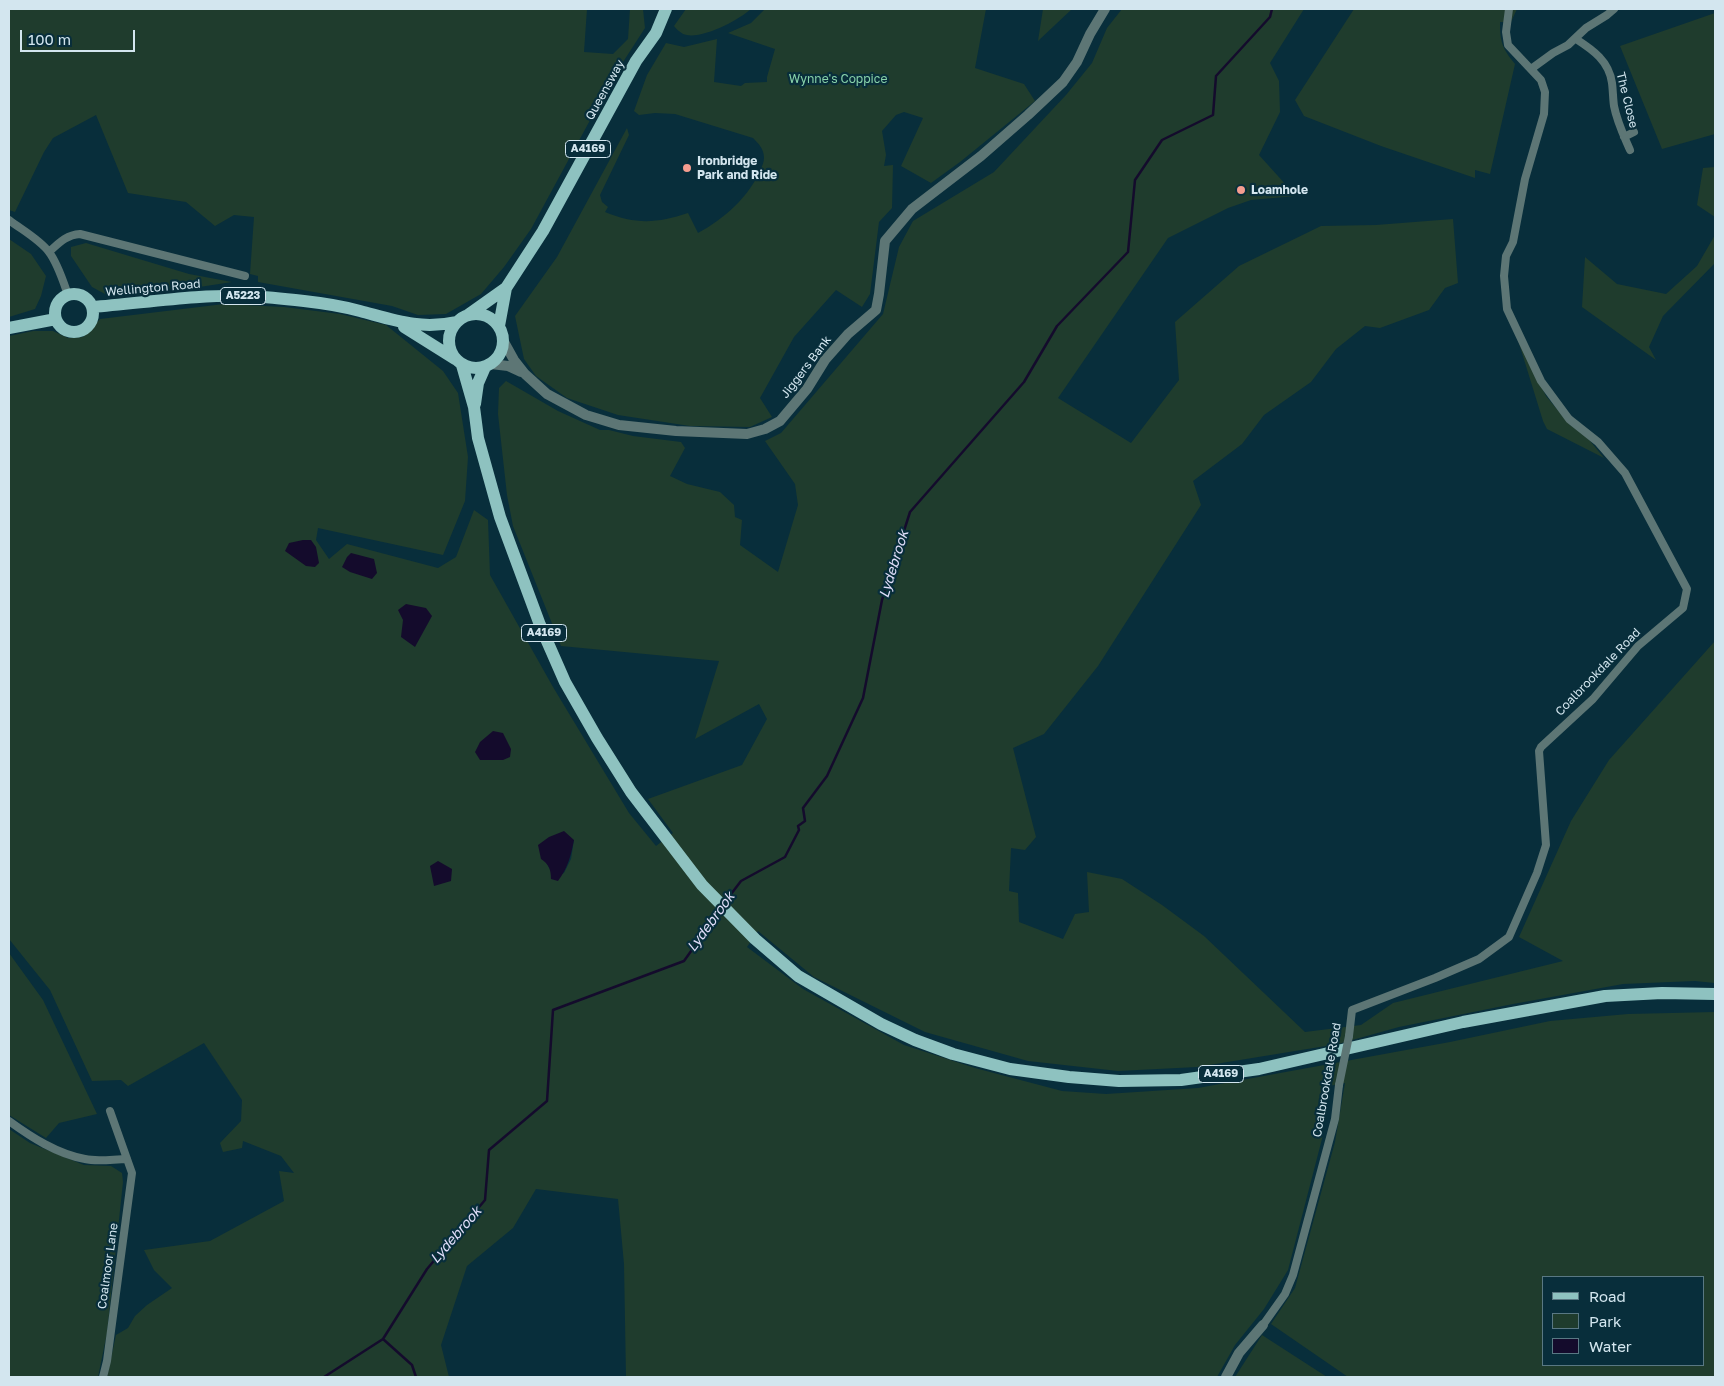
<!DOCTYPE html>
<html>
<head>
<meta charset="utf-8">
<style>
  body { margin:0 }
  #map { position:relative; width:1724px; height:1386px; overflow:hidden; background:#082e3b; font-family:"Golos Text",sans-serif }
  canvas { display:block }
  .frame { position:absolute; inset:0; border:10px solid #d3e6ef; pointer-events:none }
  .legend { position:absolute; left:1542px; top:1276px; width:162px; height:90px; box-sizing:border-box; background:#082e3b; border:1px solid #597883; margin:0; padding:6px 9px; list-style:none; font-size:15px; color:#d3e6ef }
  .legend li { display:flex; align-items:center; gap:10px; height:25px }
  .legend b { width:25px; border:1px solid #597883 }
  .scale { position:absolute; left:20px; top:30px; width:115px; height:22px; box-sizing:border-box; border:2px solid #d3e6ef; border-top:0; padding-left:6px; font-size:15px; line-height:18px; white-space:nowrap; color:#d3e6ef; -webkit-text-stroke:4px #082e3b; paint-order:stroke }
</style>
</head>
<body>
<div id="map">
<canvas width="1724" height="1386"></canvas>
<div class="frame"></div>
<ul class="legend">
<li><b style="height:6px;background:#8ec2c0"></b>Road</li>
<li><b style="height:14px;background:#1f3c2d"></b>Park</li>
<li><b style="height:14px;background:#140b2c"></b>Water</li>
</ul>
<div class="scale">100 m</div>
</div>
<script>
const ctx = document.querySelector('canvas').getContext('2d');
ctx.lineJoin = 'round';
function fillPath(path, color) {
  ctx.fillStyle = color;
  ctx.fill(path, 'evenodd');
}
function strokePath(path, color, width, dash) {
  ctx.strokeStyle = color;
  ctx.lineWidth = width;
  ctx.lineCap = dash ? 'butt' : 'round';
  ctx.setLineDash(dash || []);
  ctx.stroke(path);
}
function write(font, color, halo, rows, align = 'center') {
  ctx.font = font + ' "Golos Text",sans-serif';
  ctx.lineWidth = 4.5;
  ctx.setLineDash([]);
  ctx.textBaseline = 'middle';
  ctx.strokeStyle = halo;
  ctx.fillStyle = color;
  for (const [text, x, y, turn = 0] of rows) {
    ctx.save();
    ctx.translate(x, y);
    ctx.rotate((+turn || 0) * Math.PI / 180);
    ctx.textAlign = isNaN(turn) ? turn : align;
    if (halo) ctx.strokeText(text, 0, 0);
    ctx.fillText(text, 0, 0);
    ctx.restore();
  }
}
fillPath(new Path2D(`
  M9 9H587L584 52 613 54 628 39 630 9H643L645 28 614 76 531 229 504 267 481 294 446 314 418 315 392 306 258 282V276L250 274 254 217 234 215 215 226 186 202 128 193 96 115 53 138 44 152 15 212 9 210Z
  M686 9H751C739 20 700 41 683 34 680 32 676 29 674 26Z
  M765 9H986L975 68 1024 84 1035 101 960 162 931 183 901 166 923 118 904 112 896 115 882 131 886 155 884 166 893 165 892 208 879 222 870 294 862 307 836 290 794 337 760 398 772 417 750 427 690 426 618 415 567 398 536 376 524 359 515 316 557 257 627 128 629 135 600 195 602 202 608 207 605 212C636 225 658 223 688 213L698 233C724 219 749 197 761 169 762 166 764 162 764 158 764 149 759 144 753 138L675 114 655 113 639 115 634 111 647 75 666 43 684 47 717 39 714 82 741 86 745 83 767 82V77L775 49 728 33 751 23Z
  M1043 9H1072L1038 41Z
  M1122 9H1304L1270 63 1279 81 1280 112 1259 155 1296 196 1251 200 1228 208 1168 238 1058 398 1131 443 1179 380 1175 322 1239 266 1321 226 1376 225 1453 219 1458 283 1445 288 1429 310 1380 328 1365 326 1336 349 1311 382 1264 415 1242 444 1193 481 1201 505 1098 666 1044 734 1013 748 1036 837 1025 850 1011 848 1009 891 1018 893 1019 922 1063 939 1075 914 1089 912 1087 872 1122 879 1162 905 1204 936 1305 1032 1361 1025 1393 1003 1563 961 1519 937 1571 821 1609 760 1715 641V983L1695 981 1623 984 1513 1004 1399 1027 1338 1044 1197 1067 1118 1071 1028 1061 925 1032 814 977 758 931 747 947 803 989 904 1045 975 1068 1062 1091 1106 1094 1198 1088 1450 1042 1550 1021 1628 1014 1715 1012V1377H1348L1271 1324 1295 1288 1335 1142 1345 1083 1324 1087 1323 1135 1288 1270 1264 1309 1235 1345 1217 1377H626L624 1264 618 1199 536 1189 513 1228 467 1266 441 1345 449 1377H107L116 1335 128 1328 135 1316 147 1305 172 1288 154 1270 144 1250 210 1241 284 1201 279 1171 294 1173 281 1156 243 1141 242 1148 223 1152 220 1143 241 1121 242 1100 204 1043 128 1086 121 1080 92 1081 50 990 9 939V336L33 331H53L68 338 83 337 100 319 224 304 284 307 340 314 386 325 443 371 458 393 468 457 465 501 443 555 318 528 316 540 329 559 347 544 438 568 456 557 474 510 488 520 490 575 553 687 629 813 656 846 673 833 648 799 742 765 767 719 759 704 695 739 719 661 561 646 513 526 507 495 498 414 499 388 506 381 558 411 600 430H609L633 436 681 442 685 448 670 476 687 484 720 492 734 505 735 517 742 520 740 545 778 572 798 505 795 484 765 441 781 433 883 314 899 247 913 221 994 172 1066 95 1092 63 1107 28ZM503 733V760H480ZM574 840 571 859 564 873 551 879V871L546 862ZM1543 1277H1703V1365H1543Z
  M1354 9H1517L1511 22H1500C1500 42 1502 48 1515 64L1490 174 1475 170V178L1381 146 1304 116 1295 100Z
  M1715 13V134L1662 149 1620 46Z
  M1715 167V217L1697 205 1703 168Z
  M1715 235V263L1663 316 1649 347 1656 360 1582 307 1585 257 1617 284 1666 294 1697 266Z
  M9 239 31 254 46 276 41 296 35 309 9 317Z
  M86 243 189 274 232 282 193 288 105 294 92 287 71 256V247Z
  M1518 340 1546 396 1570 425 1586 436 1604 458 1547 429 1543 421Z
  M9 953 43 1000 97 1114 59 1123 46 1138 9 1115Z
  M9 1129 30 1143 84 1165 111 1166 122 1173 123 1182 107 1333 98 1377H9Z
  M1262 1335 1327 1377H1235Z`), '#1f3c2d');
fillPath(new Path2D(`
  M303 540H311L316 547 319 563 315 567 306 566 285 551 289 543Z
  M351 553 374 559 377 573 372 579 350 572 342 567 347 557Z
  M406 604 426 608 432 616 415 647 401 637 403 620 398 610Z
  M493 731 503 733 511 749 510 757 503 760H480L475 752 480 742Z
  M564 831 574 840C571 855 568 868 558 881L551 879C551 870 549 864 541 859L538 845 549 837Z
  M438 861 452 869 451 881 434 886 430 866Z`), '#140b2c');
strokePath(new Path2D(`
  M725 902 741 881 785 857 799 830 798 826 805 821 803 808 827 776 863 698 882 600 910 512 1024 382 1057 326 1128 252 1135 180 1162 140 1213 115 1216 76 1270 17 1272 9
  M383 1339 412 1365 416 1377
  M324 1377 383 1339 427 1269 485 1200 489 1150 547 1101 553 1010 684 961 721 909`), '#140b2c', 2.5);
strokePath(new Path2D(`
  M1576 39C1593 50 1609 61 1612 83 1613 91 1613 99 1614 106 1617 122 1624 136 1630 150
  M1531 69 1553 53 1568 45 1586 28 1607 15 1614 9
  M1624 137 1634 132
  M9 220C22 230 39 239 49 252 58 264 63 281 68 295
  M49 252C59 243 66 235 80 234L245 276
  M1349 1036 1352 1010 1435 978 1479 959 1509 937 1537 873 1546 845 1539 751 1541 747 1593 699 1638 646 1683 608 1687 589 1625 473 1598 442 1569 419 1541 381 1507 309 1504 276 1506 256 1513 242 1525 179 1544 114 1545 92 1541 80 1508 45 1506 32 1509 9
  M9 1121C31 1137 57 1154 85 1159 98 1162 114 1159 127 1159
  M1263 1325 1285 1294 1293 1275 1335 1119 1339 1085
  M103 1377 107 1361 132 1173 110 1111`), '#5d7675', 8);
strokePath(new Path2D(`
  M504 342 514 360 525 374 547 394 586 415 619 425 676 431 747 434 765 429 780 421 807 389 825 360 848 334 876 310 879 294 885 241 912 209 981 156 1028 115 1063 82 1077 62 1090 34 1105 9
  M491 364 508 366 521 372
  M1226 1377 1239 1353 1263 1325`), '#5d7675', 10);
strokePath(new Path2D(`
  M55 313a19 19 0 1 1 38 0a19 19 0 1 1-38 0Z
  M92 307C144 303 198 294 251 296 268 297 286 299 304 301 322 303 342 306 360 311 394 320 420 330 456 322
  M449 341a27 27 0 1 1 54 0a27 27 0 1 1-54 0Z
  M468 315 506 288 543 231 636 61 656 33 666 9
  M499 326 506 288
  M404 327 455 359
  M9 328 56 319
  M462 365 474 407 478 438 500 517 540 625 565 682 597 738 631 792 702 885 755 939 798 976 881 1024 915 1040 953 1054 1010 1069 1069 1077 1119 1081 1181 1080 1259 1069 1463 1022 1605 996 1662 993 1715 994
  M475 404 478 383 485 367`), '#8ec2c0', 12);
strokePath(new Path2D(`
  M1339 1085 1349 1036`), '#5d7675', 8);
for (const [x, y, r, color] of [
  [687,168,5,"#f59d8f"],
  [1241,190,5,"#f59d8f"]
]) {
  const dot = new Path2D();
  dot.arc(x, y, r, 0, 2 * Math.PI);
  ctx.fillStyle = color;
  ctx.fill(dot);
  strokePath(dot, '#082e3b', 2);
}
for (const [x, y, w] of [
  [588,149,45],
  [243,296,45],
  [544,633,45],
  [1221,1074,45]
]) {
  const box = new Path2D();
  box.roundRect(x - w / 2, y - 8.5, w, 17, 4);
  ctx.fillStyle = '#082e3b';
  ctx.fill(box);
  strokePath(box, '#d3e6ef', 1);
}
write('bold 11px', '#d3e6ef', null, [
  ["A4169",588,149],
  ["A5223",243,296],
  ["A4169",544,633],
  ["A4169",1221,1074]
]);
write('12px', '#88d2aa', '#082e3b', [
  ["Wynne's Coppice",838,79]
]);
write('12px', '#d3e6ef', '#082e3b', [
  ["Queensway",605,90,-61],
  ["The Close",1627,100,76],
  ["Wellington Road",153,288,-5],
  ["Jiggers Bank",806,367,-53],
  ["Coalbrookdale Road",1598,672,-46],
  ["Coalbrookdale Road",1327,1080,-80],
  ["Coalmoor Lane",108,1266,-82]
]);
write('bold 12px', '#d3e6ef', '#082e3b', [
  ["Ironbridge",697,161],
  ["Park and Ride",697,175],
  ["Loamhole",1251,190]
], 'left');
write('italic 14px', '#e1defa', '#082e3b', [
  ["Lydebrook",894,564,-73],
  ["Lydebrook",711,922,-54],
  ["Lydebrook",456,1235,-49]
]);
</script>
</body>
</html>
